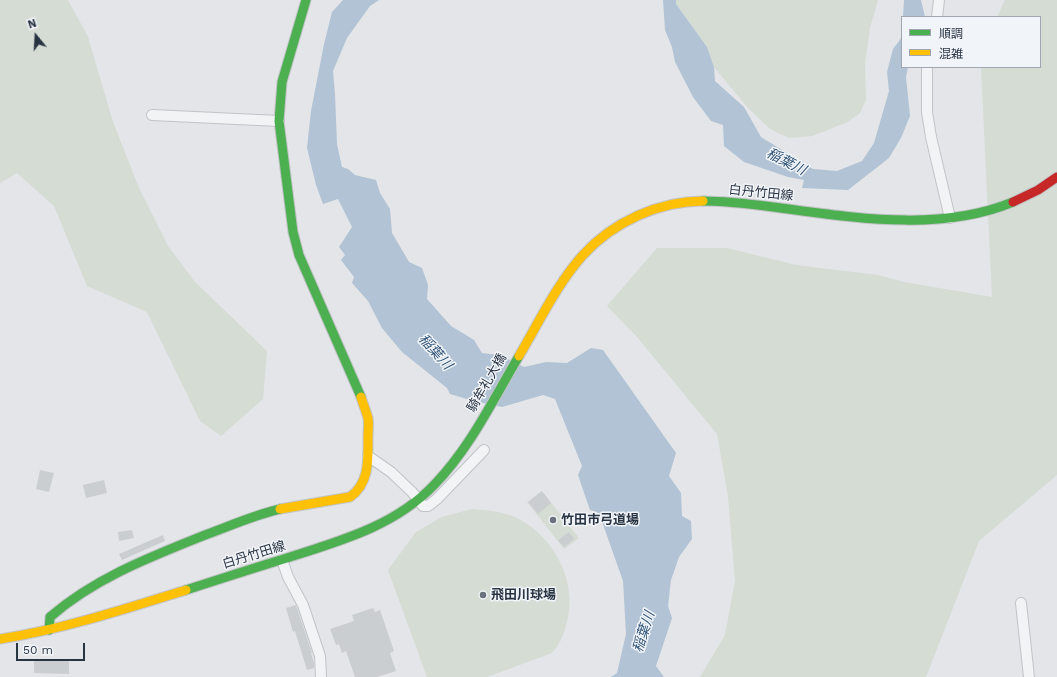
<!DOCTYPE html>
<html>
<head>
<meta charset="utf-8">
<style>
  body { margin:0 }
  #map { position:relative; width:1057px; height:677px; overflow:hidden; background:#e3e5e8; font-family:"Work Sans","Noto Sans JP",sans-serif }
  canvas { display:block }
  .legend { position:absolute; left:901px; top:16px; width:140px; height:52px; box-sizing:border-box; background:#f1f4f8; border:1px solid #a1a7b0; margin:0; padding:5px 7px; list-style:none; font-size:12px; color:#293443 }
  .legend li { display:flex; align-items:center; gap:8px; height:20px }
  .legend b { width:20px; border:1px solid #a1a7b0 }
  .north { position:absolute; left:16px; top:16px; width:40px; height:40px; -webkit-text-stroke:3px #f1f4f8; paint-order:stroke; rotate:342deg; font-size:11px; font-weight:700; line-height:16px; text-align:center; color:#293443 }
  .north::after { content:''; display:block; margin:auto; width:14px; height:18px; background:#293443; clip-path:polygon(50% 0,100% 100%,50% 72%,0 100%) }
  .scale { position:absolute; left:16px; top:643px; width:69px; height:18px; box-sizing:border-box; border:2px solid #293443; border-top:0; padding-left:5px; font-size:12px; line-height:14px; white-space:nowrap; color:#293443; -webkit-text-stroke:3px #f1f4f8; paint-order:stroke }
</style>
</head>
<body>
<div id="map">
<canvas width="1057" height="677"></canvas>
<ul class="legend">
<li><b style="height:5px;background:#4caf50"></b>順調</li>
<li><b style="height:5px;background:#ffc107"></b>混雑</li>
</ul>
<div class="north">N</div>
<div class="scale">50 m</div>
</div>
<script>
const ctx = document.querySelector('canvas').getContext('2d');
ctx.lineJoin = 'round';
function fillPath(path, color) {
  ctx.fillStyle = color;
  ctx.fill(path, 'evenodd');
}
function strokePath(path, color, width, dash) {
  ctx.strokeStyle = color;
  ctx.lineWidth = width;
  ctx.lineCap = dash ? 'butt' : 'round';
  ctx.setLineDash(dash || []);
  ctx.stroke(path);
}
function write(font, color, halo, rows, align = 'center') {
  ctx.font = font + ' "Work Sans","Noto Sans JP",sans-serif';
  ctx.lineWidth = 3;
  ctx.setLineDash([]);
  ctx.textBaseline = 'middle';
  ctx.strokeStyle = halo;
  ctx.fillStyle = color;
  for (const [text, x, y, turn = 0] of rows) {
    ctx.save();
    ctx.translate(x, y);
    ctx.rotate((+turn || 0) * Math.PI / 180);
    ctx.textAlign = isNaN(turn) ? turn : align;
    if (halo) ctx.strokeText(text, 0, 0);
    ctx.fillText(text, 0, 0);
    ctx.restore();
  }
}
fillPath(new Path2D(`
  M0 0H68L88 37 113 122 139 188 168 246 195 282 267 351 263 399 221 436 200 421 147 312 87 286 54 206 17 173 0 183Z
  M676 0H878L870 28 865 64 866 100 860 113 848 122 812 136 789 138 776 132 769 128 748 108 714 67 707 47 676 4Z
  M1005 0H1057V475L979 541 926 677H700L725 635 735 581 728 496 717 434 637 337 607 306 657 248H727L796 265 878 275 904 282 992 297 981 67H1040V17H997Z
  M542 491 579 538 564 549 527 502Z
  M472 509C488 510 505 512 519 519 553 537 576 579 568 617 565 630 562 642 552 653L487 677H427L388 570 416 532 442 517Z`), '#d4dcd3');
fillPath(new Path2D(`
  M343 0H379L370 6 347 38 333 71 335 94 337 144 342 167 348 169 355 175 376 180 380 193 390 209 392 233 409 262 422 268 428 285 427 299 451 326 474 340 482 353 500 355 524 367 546 362 567 363 591 348 603 350 676 453 669 476 681 493 682 516 691 521 692 539 679 557 671 580 668 606 672 618 656 666 664 677H611L617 673 626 634 623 581 599 513 590 510 578 475 582 466 555 399 543 395 502 407 470 400 450 394 447 388 402 352 382 328 368 301 352 283 354 277 341 260 345 255 339 247 352 227 338 199 323 204 316 185 307 148 311 111 324 44 332 12Z
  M663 0H676V4L707 47 714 67 715 81 744 107 761 137 813 169 837 171 862 161 874 143 889 91 887 72 893 49 902 37V67H908L906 77 910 116 901 138 889 158 848 190 802 188 804 180 788 177 744 162 724 146 723 125 711 121 693 97 675 62 672 47 665 30Z
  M904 0H921L925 17H903Z`), '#b1c3d4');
fillPath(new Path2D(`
  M40 470 54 473 49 492 36 489Z
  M104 480 107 493 86 498 83 485Z
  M542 491 551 503 538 514 528 502Z
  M132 530 134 538 119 541 118 532Z
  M569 532 574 539 564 547 558 540Z
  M163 535 165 541 122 560 119 554Z
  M296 605 312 653H311L314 663V668L307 670 295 631 293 632 286 608Z
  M373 608 375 612 380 610 394 651 390 653 396 671 377 677H355L346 651 342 653 339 644 336 645 330 629 354 621 352 615Z
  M34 660H69V674L34 673Z`), '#cbced1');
const street = new Path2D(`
  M937 17 939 0
  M927 67V112L931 137 950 218
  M152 115 279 121
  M368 456 391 472 412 492 423 506H428L437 499 484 450
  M282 560 288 577 303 605 320 656 321 677
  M1021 603 1029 677`);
const fast = new Path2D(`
  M306 0 282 82 279 121 293 232 299 255 361 397
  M703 201C727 201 750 204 773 207 851 217 938 233 1013 202
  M186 590C220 579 254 568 287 558 340 541 395 526 434 485 470 448 493 400 519 356
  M49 630 50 617C95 578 150 557 205 535 230 526 254 515 280 509`);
const slow = new Path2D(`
  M519 356C539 322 557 284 583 255 613 222 659 201 703 201
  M280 509 350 497C370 483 368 459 368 437 368 431 369 424 368 418 366 411 363 404 361 397
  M0 639C64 629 125 609 186 590`);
const jam = new Path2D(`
  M1013 202 1038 190 1057 177`);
strokePath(street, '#c1c3c6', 12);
strokePath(fast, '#c1c3c6', 11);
strokePath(slow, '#c1c3c6', 11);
strokePath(jam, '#c1c3c6', 11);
strokePath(street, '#f2f3f5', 10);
strokePath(fast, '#4caf50', 9);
strokePath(slow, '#ffc107', 9);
strokePath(jam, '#c62828', 9);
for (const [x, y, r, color] of [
  [553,520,4,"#6a727d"],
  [483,595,4,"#6a727d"]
]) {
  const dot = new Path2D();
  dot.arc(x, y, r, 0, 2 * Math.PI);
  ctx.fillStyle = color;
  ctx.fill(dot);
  strokePath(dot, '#f1f4f8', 1.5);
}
write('13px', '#293443', '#f1f4f8', [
  ["白丹竹田線",761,193,6],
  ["騎牟礼大橋",487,383,-60],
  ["白丹竹田線",254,555,-17]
]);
write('bold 13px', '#293443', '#f1f4f8', [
  ["竹田市弓道場",561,520],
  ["飛田川球場",491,595]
], 'left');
write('italic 14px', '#315578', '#f1f4f8', [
  ["稲葉川",786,162,27],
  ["稲葉川",435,352,48],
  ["稲葉川",644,632,-72]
]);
</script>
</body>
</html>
